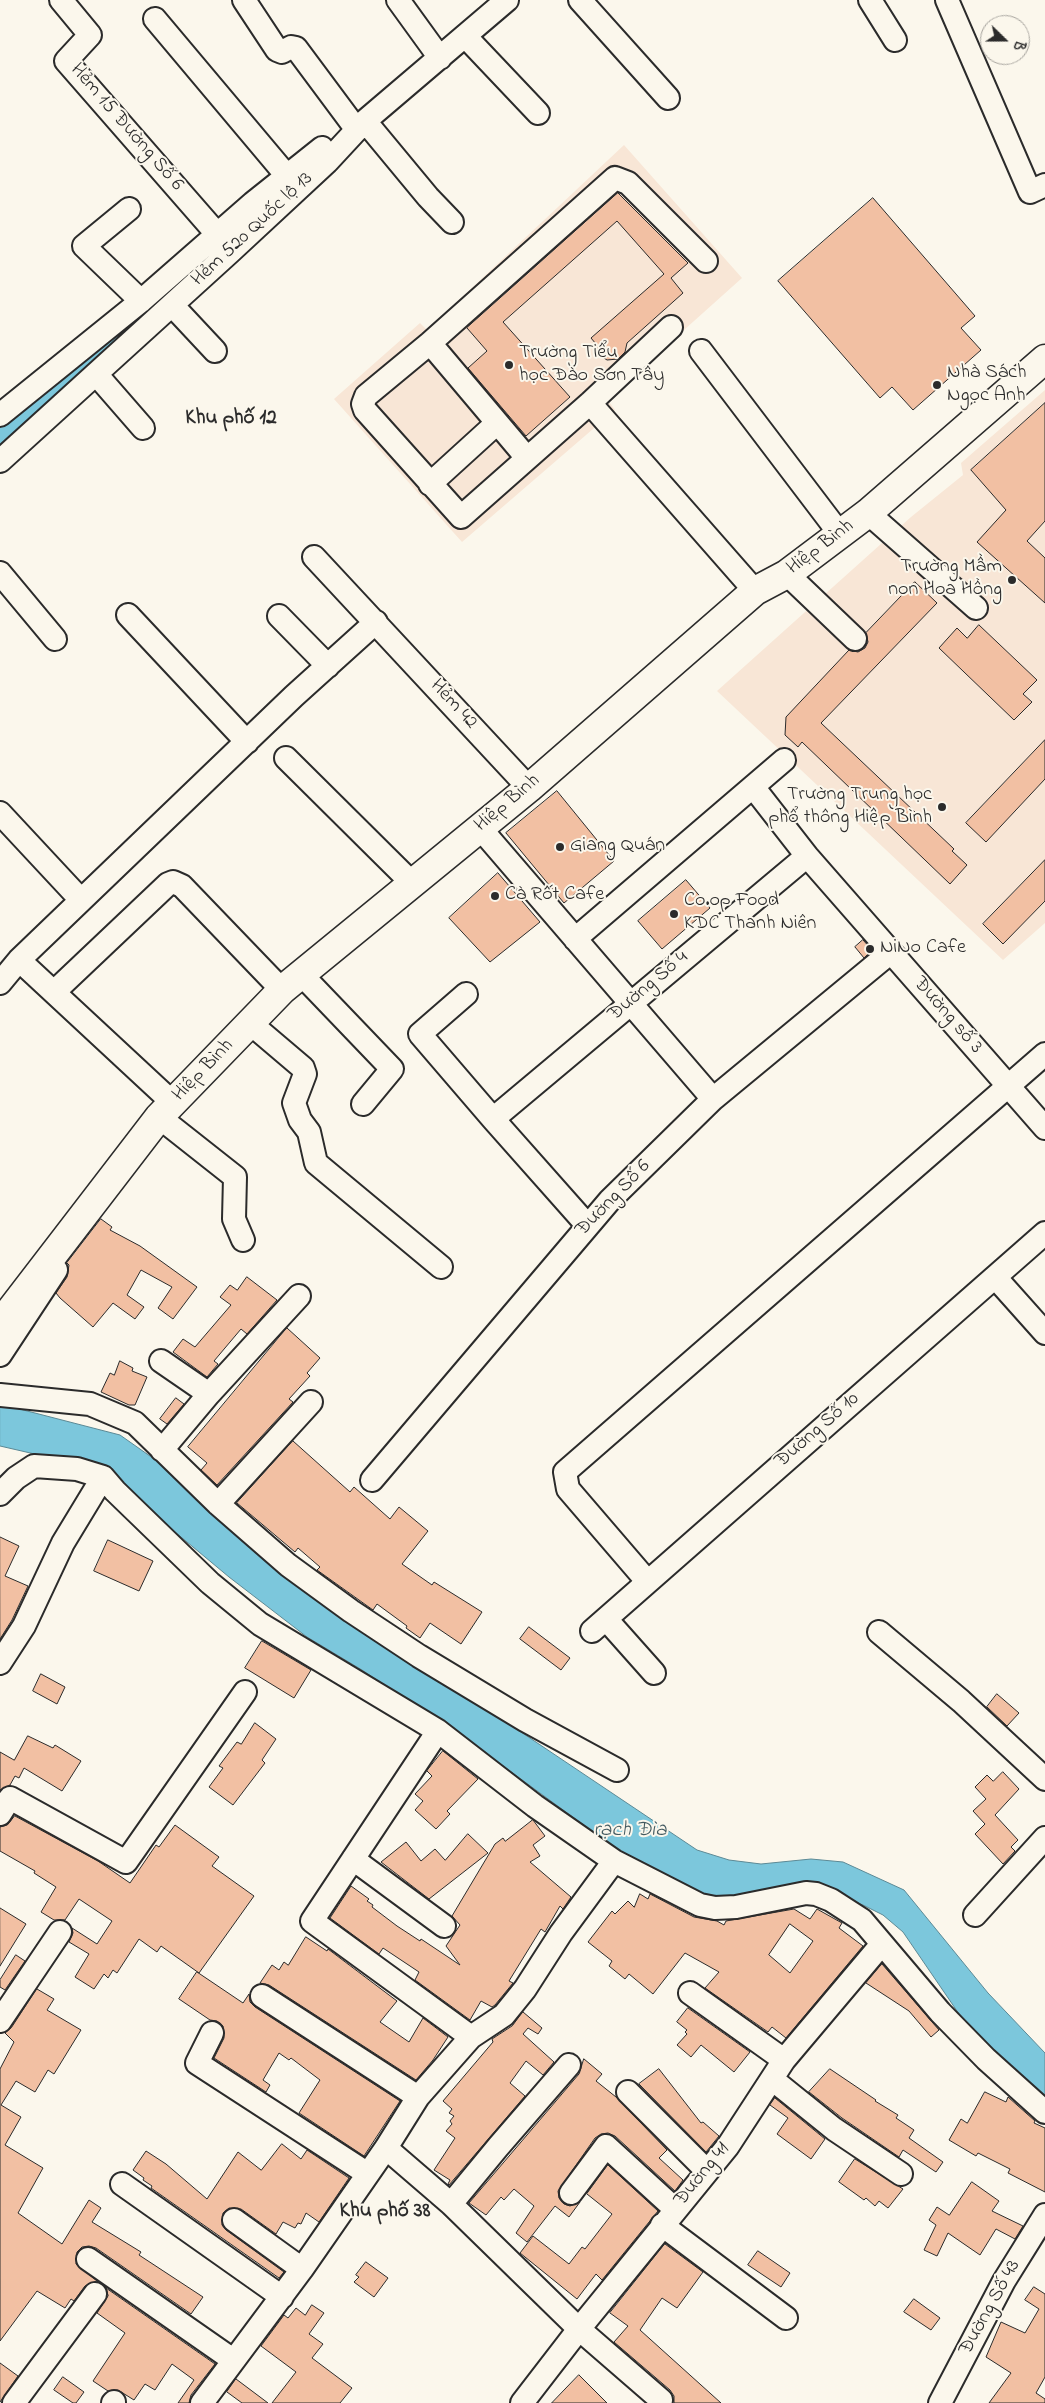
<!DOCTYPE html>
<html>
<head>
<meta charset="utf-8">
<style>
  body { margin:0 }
  #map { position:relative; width:1045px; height:2403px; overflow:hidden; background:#fbf7ec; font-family:"Indie Flower",sans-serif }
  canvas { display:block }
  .north { position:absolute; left:980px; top:15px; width:50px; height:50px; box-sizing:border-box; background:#fbf7ec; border:1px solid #a8a59f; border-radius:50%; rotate:112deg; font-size:14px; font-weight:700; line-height:20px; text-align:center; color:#2b2b2b }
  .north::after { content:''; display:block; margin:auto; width:18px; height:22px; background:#2b2b2b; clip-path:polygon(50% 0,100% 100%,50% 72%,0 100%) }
</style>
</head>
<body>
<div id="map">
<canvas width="1045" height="2403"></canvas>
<div class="north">B</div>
</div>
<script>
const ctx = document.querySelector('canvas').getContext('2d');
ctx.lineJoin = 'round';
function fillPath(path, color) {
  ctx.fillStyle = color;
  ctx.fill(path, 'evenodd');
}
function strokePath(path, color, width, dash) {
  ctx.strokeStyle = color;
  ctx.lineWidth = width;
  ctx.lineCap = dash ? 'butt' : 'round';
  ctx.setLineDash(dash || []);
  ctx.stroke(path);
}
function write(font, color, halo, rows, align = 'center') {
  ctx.font = font + ' "Indie Flower",sans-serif';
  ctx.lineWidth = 4;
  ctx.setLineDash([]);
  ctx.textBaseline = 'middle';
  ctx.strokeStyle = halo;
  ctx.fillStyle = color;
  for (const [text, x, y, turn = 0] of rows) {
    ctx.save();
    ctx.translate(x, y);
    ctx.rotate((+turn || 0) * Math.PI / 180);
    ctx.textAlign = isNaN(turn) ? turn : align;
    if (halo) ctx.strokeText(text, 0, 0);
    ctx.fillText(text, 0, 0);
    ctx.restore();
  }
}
fillPath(new Path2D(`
  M624 145 742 278 607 399 615 410 462 542 334 399 420 323 427 330Z
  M1045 390V923L1003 960 717 691 911 517 963 475 961 463Z`), '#f8e6d6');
const water = new Path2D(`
  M0 1404 120 1435 157 1461 191 1491 512 1726 697 1850 729 1860 761 1864 811 1859 843 1862 904 1890 988 1993 1045 2053V2102L981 2042 957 2011 903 1932 883 1915 863 1905 837 1895 715 1898 689 1889 657 1874 615 1848 484 1752 362 1670 307 1637 229 1577 157 1517 78 1464 0 1446Z`);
fillPath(water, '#7cc7dc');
strokePath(water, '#5c8995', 1);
strokePath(new Path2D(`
  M0 440 181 281`), '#7cc7dc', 19);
const building = new Path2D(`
  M618 193 688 263 671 278 683 293 627 343 625 352 618 359 607 360 598 354 596 344 591 338 664 274 617 221 503 322 570 397 526 436 468 368 487 351 467 328Z
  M873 198 975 316 961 328 981 350 913 410 892 387 880 398 778 281Z
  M1045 403V521L1027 541 1045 558V603L977 542 1006 510 971 470Z
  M915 582 937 603 821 723 954 849 952 851 967 865 950 884 802 742 798 747 785 735 786 717 849 650 858 652 865 648 868 642 866 633Z
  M979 625 1037 680 1023 694 1032 702 1014 720 939 648 957 628 967 638Z
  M1045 740V779L986 842 966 823Z
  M557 791 614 861 564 903 506 833Z
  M1045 860V901L1003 944 983 924Z
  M498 873 540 922 490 962 449 918Z
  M686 880 710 908 662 949 638 921Z
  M863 940 872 950 864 958 855 947Z
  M101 1219 112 1227 110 1230 140 1246 197 1287 173 1319 158 1308 172 1287 141 1270 127 1295 144 1307 135 1319 113 1303 93 1327 60 1298 56 1293 67 1277 69 1265 67 1263Z
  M247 1277 277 1300 247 1334 241 1329 214 1361 218 1364 207 1377 173 1352 183 1339 195 1347 231 1305 220 1297 230 1285 237 1290Z
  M287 1328 320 1358 307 1373 310 1376 289 1399 293 1402 217 1485 201 1470 207 1463 188 1447Z
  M120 1361 133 1368 132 1371 147 1377 135 1405H129L101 1392 110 1373 114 1375Z
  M176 1398 184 1404 167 1424 160 1419Z
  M293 1441 350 1492 354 1487 390 1519 399 1507 428 1531 402 1564 432 1585 434 1582 482 1612 461 1644 430 1623 420 1638 406 1628 407 1626 377 1604 373 1610 317 1570 320 1567 298 1548 295 1552 237 1503Z
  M0 1537 19 1546 5 1576 28 1586 12 1620 0 1639Z
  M108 1540 153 1561 139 1591 94 1571Z
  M529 1627 570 1658 561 1670 520 1639Z
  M262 1641 311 1670 294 1698 245 1668Z
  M41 1674 65 1687 57 1704 33 1691Z
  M997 1694 1019 1713 1007 1726 987 1707Z
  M255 1723 276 1739 262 1760 265 1763 233 1805 209 1787 223 1768 219 1766 237 1742 241 1744Z
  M28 1736 53 1748 55 1745 81 1761 62 1791 24 1768 19 1778 15 1776 10 1785 0 1790V1752L14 1760Z
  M443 1751 478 1779 447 1811 450 1814 436 1829 415 1810 423 1801 415 1794 432 1776 427 1771Z
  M1003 1772 1019 1789 995 1815 1018 1840 1011 1847 1015 1851 1003 1864 975 1834 985 1824 973 1811 986 1799 975 1787 987 1775 993 1781Z
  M15 1816 98 1861 130 1883 156 1845 159 1847 175 1825 219 1857 212 1866 254 1896 199 1973 161 1946 157 1952 139 1939 117 1973 113 1970 108 1978 104 1974 94 1989 75 1977 89 1954 69 1942 73 1933 72 1928 97 1944 112 1921 79 1899 65 1920H54L41 1912 56 1887 34 1873 35 1871 0 1851V1827L7 1825Z
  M533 1820 545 1836 533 1845 540 1856 530 1862 571 1897 563 1909 560 1906 545 1932 541 1929 509 1981 513 1983 495 2005 492 2007 481 2001 470 2020 415 1980 419 1972 383 1948 379 1954 330 1918 351 1886 369 1899 367 1901 373 1905 372 1907 397 1926 420 1941 421 1939 460 1965 446 1946 460 1925 452 1916 495 1844 503 1838 505 1841Z
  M468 1834 488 1853 429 1899 381 1862 406 1842 421 1861 435 1849 445 1860Z
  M640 1894 648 1899 650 1894 694 1917 717 1921 724 1925 726 1921 794 1909 810 1919 817 1909 842 1923 839 1928 863 1946 786 2038 772 2027 768 2032 705 1988 719 1972 685 1953 653 1994 629 1974 625 1979 609 1966 612 1961 588 1942 612 1911 615 1914 628 1901 634 1907ZM790 1924 813 1941 790 1973 769 1955Z
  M0 1908 26 1924 0 1966Z
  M306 1937 327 1951 328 1949 397 2001 380 2022 409 2042 423 2018 448 2037 433 2060 416 2080 269 1985 260 1983 272 1965 279 1970 284 1962 288 1965Z
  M16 1955 25 1961 5 1990 0 1987V1980Z
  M882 1964 939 2030 931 2037 909 2011 866 1983Z
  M197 1972 243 2003 249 1994 250 2002 255 2007 400 2101 364 2156 299 2113 320 2080 291 2058 289 2060 279 2053 263 2080 270 2085 266 2092 214 2058 224 2038 223 2026 217 2021 210 2020 179 1999Z
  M37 1989 54 1999 47 2010 81 2030 54 2074 48 2070 35 2092 16 2081 1 2105 21 2117 5 2145 43 2168 18 2213 62 2244 89 2200 101 2208 92 2222 141 2252 139 2255 203 2297 191 2314 96 2248 89 2246 82 2247 77 2252 76 2264 97 2281 85 2286 74 2301 71 2299 65 2308 37 2291 0 2341V2069L14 2042 5 2033 11 2028Z
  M688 2008 750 2052 734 2072 701 2045 691 2057 677 2045 687 2034 685 2032 687 2030 677 2022Z
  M523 2012 542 2028 538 2034 528 2028 523 2034 554 2062 543 2075 526 2061 510 2083 525 2096 449 2185 448 2184 450 2180 434 2170 455 2138 446 2131 452 2124 450 2121 454 2116 449 2113 452 2109 443 2101 493 2042 492 2039 512 2026Z
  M584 2059 602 2074 596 2081 616 2097 667 2150 659 2158 683 2180 675 2191 615 2136 608 2133 601 2134 595 2138 558 2191 559 2198 564 2204 570 2206 580 2202 569 2217 555 2206 527 2242 516 2233 534 2206 514 2189 504 2200 501 2197 486 2215 469 2203 579 2074Z
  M659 2069 701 2123 703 2122 719 2136 706 2152 639 2084Z
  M830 2069 876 2100 875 2101 898 2115 896 2118 914 2130 909 2138 943 2162 936 2172 903 2150 899 2157 842 2118 809 2092Z
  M985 2092 1006 2102 1008 2097 1035 2121 1034 2123 1045 2128V2192L1008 2173 1010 2169 978 2153 976 2156 949 2140 961 2119 967 2123Z
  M775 2098 825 2139 811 2159 777 2134 788 2118 770 2105Z
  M282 2144 301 2159 307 2150 349 2178 319 2222 306 2213 301 2224 298 2223 295 2228 283 2222 276 2234 241 2209 229 2208 223 2213 222 2225 226 2230 284 2272 279 2278 151 2188 152 2186 143 2180 144 2178 133 2170 146 2151 166 2164 207 2199 238 2152 261 2170Z
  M855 2159 903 2189 888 2208 879 2201 875 2206 866 2198 864 2200 839 2182Z
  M608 2165 658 2211 602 2280 596 2274 577 2299 520 2253 533 2236 569 2264 582 2247 585 2249 612 2214 587 2194Z
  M972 2182 999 2201 992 2211 1023 2226 1015 2239 996 2229 980 2255 948 2233 937 2256 924 2250 936 2225 929 2220 937 2207 949 2215Z
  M665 2244 703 2272 677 2308 662 2298 640 2330 721 2403H674V2396L670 2390 614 2342 628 2326 610 2313Z
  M758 2251 790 2273 781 2287 748 2265Z
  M366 2262 388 2278 374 2297 354 2282 359 2277 356 2275Z
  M1034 2287 1045 2294V2377L1036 2393 1045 2399V2403H989L1011 2373 986 2357 1001 2322 1025 2333 1039 2309 1025 2300Z
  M106 2288 215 2364 191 2395 189 2403H178L194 2380 172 2364 155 2390 145 2384 134 2400 118 2390 108 2391 93 2381 125 2333 97 2313 108 2296Z
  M914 2299 940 2318 931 2330 904 2312Z
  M312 2305 324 2313 309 2334 323 2344 312 2358 352 2388 340 2403H272L296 2372 261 2346 284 2315 288 2318 296 2308 305 2315Z
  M0 2363 18 2376 0 2402Z
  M579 2375 607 2403H552Z
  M63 2377 84 2392 76 2403H73L54 2390Z
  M236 2379 268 2403H242L227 2392Z`);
fillPath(building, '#f2c0a3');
strokePath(building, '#2b2b2b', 1);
const minor = new Path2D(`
  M61 0 90 35 66 61 217 234
  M244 0 277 50 282 52 291 47 296 48 357 130
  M398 0 440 58
  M580 0 668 98
  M870 0 895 40
  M947 0 1030 192 1045 185
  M155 19 287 176
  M465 36 538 113
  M365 121 428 197 452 222
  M129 209 84 246 141 301
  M172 305 215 351
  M671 327 590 403 461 517 365 410 363 404 366 396 430 343 615 178 628 183 706 261
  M430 343 527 458
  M701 351 840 534
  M96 374 143 428
  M590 403 755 591
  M0 415 141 301 253 203 322 148
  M0 461 230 252 327 162 365 121 507 0
  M430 484 497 423
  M868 513 976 608
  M314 557 529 788
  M0 573 55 639
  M787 574 855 639
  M128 615 247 742
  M279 616 328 666
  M286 758 412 883
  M754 788 807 856 1045 1128
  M0 813 81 900
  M480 828 713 1099
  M575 939 784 760
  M19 960 173 1103
  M300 973 392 1069 363 1104
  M0 983 19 960 294 696 376 622
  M54 992 168 884 173 882 182 886 282 990
  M466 994 420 1034 493 1119 587 1225
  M250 1023 303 1068 305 1074 294 1103 300 1120 309 1132 316 1163 441 1267
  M159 1117 235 1177 234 1219 243 1240
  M493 1119 807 856
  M995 1277 1045 1333
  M0 1355 56 1270
  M161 1361 209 1394
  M0 1395 90 1404 135 1423 218 1504 288 1565 351 1611 419 1656 525 1720 617 1770
  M162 1450 209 1394 299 1296
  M372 1480 610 1200 713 1099 891 952
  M0 1494 16 1478 34 1466 77 1469 103 1477 115 1491 210 1583 260 1624 438 1731 535 1806 614 1861 700 1905 715 1908 736 1907 806 1893 816 1894 831 1900 862 1920 940 2012 986 2059 1045 2112
  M218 1504 311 1402
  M647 1581 568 1489 565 1472 1045 1054
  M606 1619 654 1673
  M592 1631 1045 1233
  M879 1632 961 1701 1045 1779
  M0 1663 24 1626 63 1543 103 1477
  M438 1731 312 1921 471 2037
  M0 1814 10 1798 126 1862 245 1692
  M353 1859 444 1926
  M975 1915 1045 1838
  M690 1993 784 2060
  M262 1996 418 2097
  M0 2021 60 1932
  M212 2033 197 2063 368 2174
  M772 2079 834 2129 901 2174
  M628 2092 707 2171
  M386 2148 451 2204 579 2329 661 2400
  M122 2184 282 2297
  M571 2193 606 2146 675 2209
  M451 2204 498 2147 569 2065
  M234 2220 302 2269
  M662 2225 786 2318
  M88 2259 233 2360
  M14 2403 95 2294
  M113 2403 114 2402
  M202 2403 302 2269 386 2148 418 2097 471 2037 504 2015 525 1989 561 1933 614 1861
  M522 2403 579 2329 728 2146 784 2060 881 1945
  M940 2403 1004 2281 1045 2215`);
const major = new Path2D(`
  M0 1324 159 1117 282 990 529 788 755 591 787 574 868 513 1045 359`);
strokePath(minor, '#2b2b2b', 26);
strokePath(major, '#2b2b2b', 31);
strokePath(minor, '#fbf7ec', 22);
strokePath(major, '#fbf7ec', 28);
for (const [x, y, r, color] of [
  [509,365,5,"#2b2b2b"],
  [937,385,5,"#2b2b2b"],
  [1012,580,5,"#2b2b2b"],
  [942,807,5,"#2b2b2b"],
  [560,847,5,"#2b2b2b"],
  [495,896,5,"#2b2b2b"],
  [674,914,5,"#2b2b2b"],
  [870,949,5,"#2b2b2b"]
]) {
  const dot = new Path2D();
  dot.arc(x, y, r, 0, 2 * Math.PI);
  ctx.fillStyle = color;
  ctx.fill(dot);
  strokePath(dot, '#fbf7ec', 2);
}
write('20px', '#2b2b2b', '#fbf7ec', [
  ["Hẻm 15 Đường Số 6",126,128,49],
  ["Hẻm 520 Quốc lộ 13",253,230,-43],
  ["Hiệp Bình",821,548,-37],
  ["Hẻm 42",453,705,47],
  ["Hiệp Bình",508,804,-40],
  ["Đường Số 4",649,987,-40],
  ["Đường số 3",947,1016,49],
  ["Hiệp Bình",204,1071,-46],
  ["Đường Số 6",614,1199,-46],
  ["Đường Số 10",818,1431,-41],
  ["Đường 41",703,2175,-51],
  ["Đường Số 43",991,2308,-61]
]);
write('20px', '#2b2b2b', '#fbf7ec', [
  ["Trường Tiểu",519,354],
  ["học Đào Sơn Tây",519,377],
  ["Nhà Sách",947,374],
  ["Ngọc Anh",947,397],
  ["Trường Mầm",1002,568,"right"],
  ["non Hoa Hồng",1002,591,"right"],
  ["Trường Trung học",932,796,"right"],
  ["phổ thông Hiệp Bình",932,819,"right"],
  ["Giang Quán",570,847],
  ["Cà Rốt Cafe",505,896],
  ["Co.op Food",684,902],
  ["KDC Thanh Niên",684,925],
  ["NiNo Cafe",880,949]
], 'left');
write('bold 21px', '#2b2b2b', '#fbf7ec', [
  ["Khu phố 12",231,420],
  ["Khu phố 38",385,2213]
]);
write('italic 21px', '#435a60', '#fbf7ec', [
  ["rạch Đìa",630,1832]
]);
</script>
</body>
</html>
